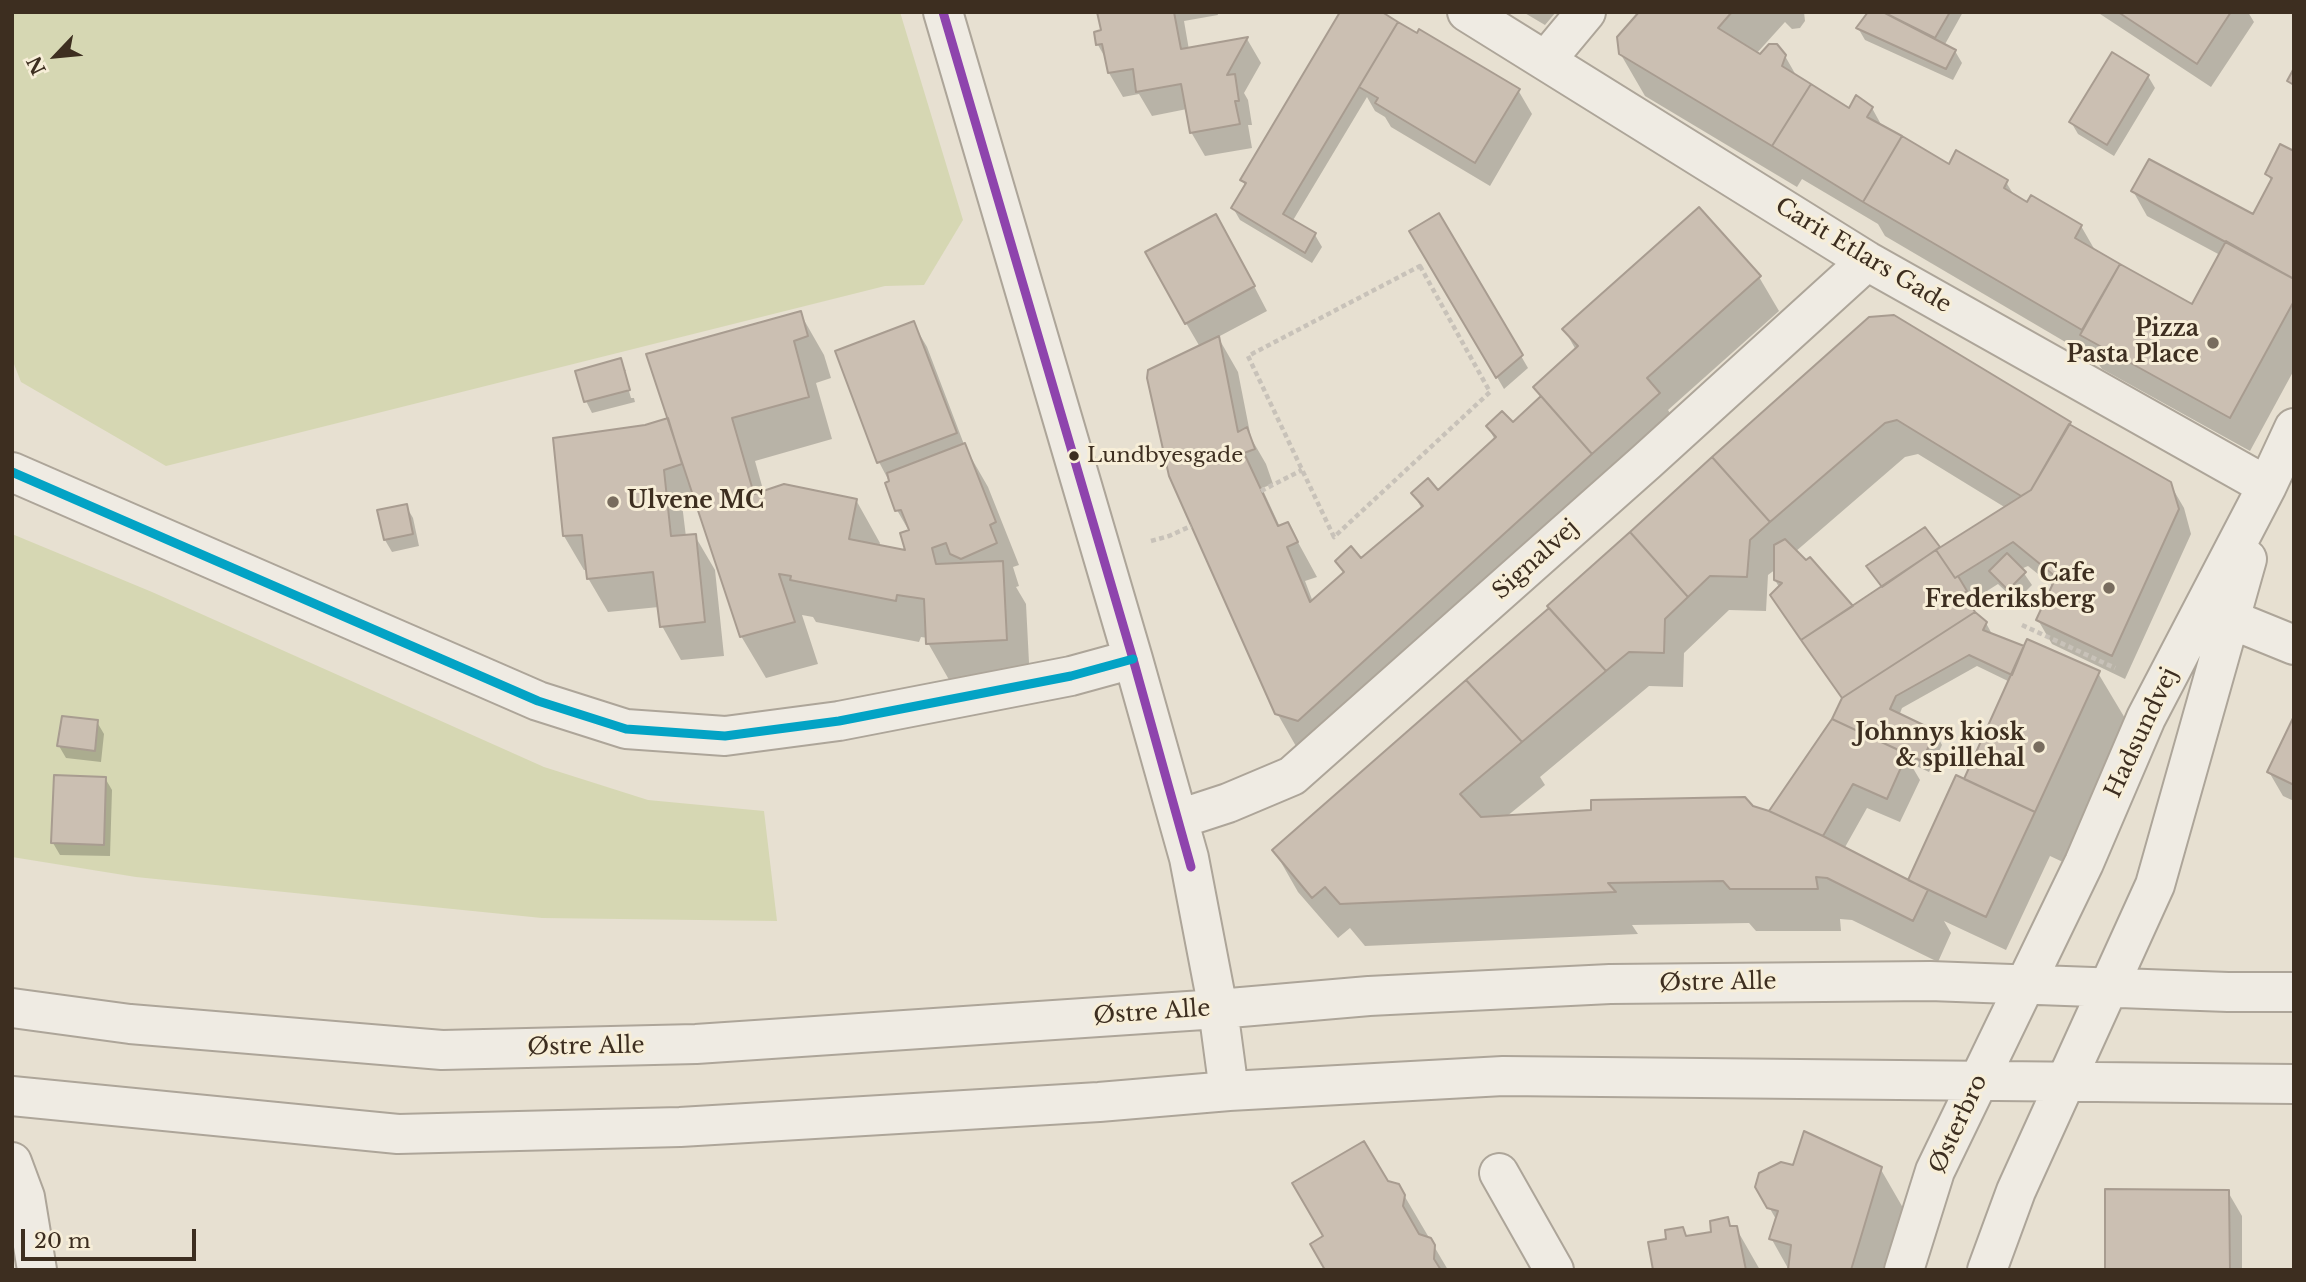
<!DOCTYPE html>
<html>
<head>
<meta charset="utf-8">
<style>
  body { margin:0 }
  #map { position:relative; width:2306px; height:1282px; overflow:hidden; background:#e7e0d1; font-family:"Libre Baskerville",serif }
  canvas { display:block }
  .frame { position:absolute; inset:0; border:14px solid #3d2e20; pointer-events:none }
  .north { position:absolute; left:21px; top:21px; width:70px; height:70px; -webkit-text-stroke:5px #f7eed8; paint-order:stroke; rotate:244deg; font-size:19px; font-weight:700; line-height:28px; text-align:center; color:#3d2e20 }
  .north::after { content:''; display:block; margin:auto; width:24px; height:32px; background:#3d2e20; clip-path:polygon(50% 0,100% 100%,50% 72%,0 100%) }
  .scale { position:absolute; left:21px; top:1229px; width:175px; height:32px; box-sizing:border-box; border:4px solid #3d2e20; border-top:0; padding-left:9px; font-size:21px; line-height:24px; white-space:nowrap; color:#3d2e20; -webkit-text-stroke:5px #f7eed8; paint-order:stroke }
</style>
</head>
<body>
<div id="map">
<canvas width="2306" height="1282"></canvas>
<div class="frame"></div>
<div class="north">N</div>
<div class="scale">20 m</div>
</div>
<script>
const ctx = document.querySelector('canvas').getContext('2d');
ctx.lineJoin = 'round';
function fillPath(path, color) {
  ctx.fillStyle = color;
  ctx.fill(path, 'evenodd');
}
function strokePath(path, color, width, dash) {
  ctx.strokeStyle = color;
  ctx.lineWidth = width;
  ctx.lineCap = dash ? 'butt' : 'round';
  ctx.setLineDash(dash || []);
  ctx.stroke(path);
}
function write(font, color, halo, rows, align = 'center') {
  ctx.font = font + ' "Libre Baskerville",serif';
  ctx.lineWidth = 6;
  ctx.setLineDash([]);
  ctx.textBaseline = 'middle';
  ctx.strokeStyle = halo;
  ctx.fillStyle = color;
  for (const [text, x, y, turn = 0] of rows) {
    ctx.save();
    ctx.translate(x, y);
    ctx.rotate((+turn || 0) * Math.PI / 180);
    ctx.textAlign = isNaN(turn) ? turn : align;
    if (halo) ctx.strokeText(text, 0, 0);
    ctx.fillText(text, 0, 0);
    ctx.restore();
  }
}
fillPath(new Path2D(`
  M12 12H900L963 220 924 285 885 286 166 466 21 382 12 359Z
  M12 534 152 592 544 767 648 800 764 811 777 921 542 918 136 877 12 857Z`), '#d6d7b3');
fillPath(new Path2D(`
  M1099 12H1217L1218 15 1184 21 1189 50 1247 39 1261 63 1244 93 1248 100 1252 125H1248L1252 148 1205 156 1191 132 1187 109 1152 116 1139 94 1123 97 1109 73 1107 61 1098 45 1103 32Z
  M1342 12 1518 90 1532 114 1490 186 1391 127 1385 117 1375 111 1367 97 1292 222 1315 235 1322 247 1312 263 1240 220 1233 208 1246 187 1242 180Z
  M1523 12H1556L1545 25Z
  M1641 12H1804L1805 21 1800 28 1792 29 1785 22 1756 54 1785 56 1797 77 1849 110 1872 108 1883 128 1949 167 2006 182 2015 197 2081 226 2096 252 2192 306 2220 255 2147 216 2133 191 2253 216 2272 182 2267 174 2290 152 2294 145V370L2250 451 2102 369 2096 360 1885 236 1878 224 1802 179 1797 187 1645 96 1620 53Z
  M1871 12H1963L1944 46 1955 51 1962 63 1953 80 1865 40 1858 28Z
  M2097 12H2248L2254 22 2211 87Z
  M2148 76 2155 88 2114 156 2078 134 2071 122Z
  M1439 215 1528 368 1504 389 1418 243Z
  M1230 240 1267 311 1218 337 1238 372 1251 438 1266 464 1273 484 1262 488 1280 527 1288 524 1317 577 1305 581 1313 602 1344 574 1337 561H1361L1422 509 1413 493 1437 492 1495 440 1488 427 1513 424 1541 398 1535 387 1576 350 1564 329 1759 277 1779 311 1668 410 1679 428 1297 748 1277 713 1200 347 1186 323Z
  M800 313 824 355 831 378 816 383 832 439 755 461 764 493 856 500 880 543 879 546 908 552 909 531 897 510 890 483 879 462 913 323 927 347 965 447 988 487 1019 565 1013 567 1019 586 1016 587 1026 604 1030 682 952 685 928 643V638L921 637 919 642 816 622 813 617 802 615 818 664 766 678 741 636 696 500 682 504 686 537 695 536 715 570 724 656 681 660 662 626 659 607 608 612 588 578 587 570H584L564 536 646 427 670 420Z
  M1869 319 2070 423 2073 429 2170 484 2184 508 2191 534 2125 679 2052 644 2038 620 2053 586 2028 566 2021 569 2032 585 2016 601 1998 584 1971 601 1972 603 1969 605 1974 613 1986 623 1993 636 2098 673 2129 725 2065 863 2050 856 2006 950 1944 921 1951 933 1938 962 1852 920 1840 919 1841 931H1756L1749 923 1632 925 1638 934 1365 946 1350 928 1338 938 1298 892 1274 850 1468 681ZM1918 454 2006 508 1940 549 1925 530 1869 567 1883 589 1853 608 1795 552 1905 457ZM1776 569 1775 580 1843 700 1833 720 1770 813 1752 808 1506 817 1545 785 1540 777 1649 686 1683 687 1684 653 1729 610 1766 611 1768 575ZM1977 666 2010 682 1965 781 1909 882 1844 849 1867 808 1900 822 1920 780 1910 763 1929 772 1942 745 1935 732 1899 716 1902 708Z
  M620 360 626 371H623L631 398H634L627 371 635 402 592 413 586 401Z
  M406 506 413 518 419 546 392 552 385 540 379 511Z
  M2294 720V801L2283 796 2269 772Z
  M97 722 104 734 101 762 66 758 59 746Z
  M105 778 112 790 110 856 60 855 53 843Z
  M1794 1167 1880 1168 1910 1220 1896 1270H1789L1771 1238 1777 1221 1757 1186Z
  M1386 1182 1398 1185 1448 1270H1327L1325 1236Z
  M2228 1192 2242 1216V1270H2108L2107 1268Z
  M1727 1219 1732 1228H1736L1760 1270H1655L1668 1240 1682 1229 1688 1238 1712 1233Z`), '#0003');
const building = new Path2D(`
  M1097 12H1174L1181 49 1248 37 1227 75 1235 74 1239 101H1235L1240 124 1190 133 1181 84 1136 92 1133 69 1108 73 1102 44 1096 45 1094 32 1101 30Z
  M1340 12H1382L1398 22 1283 214 1316 233 1305 253 1231 208 1246 183 1240 180Z
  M1639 12H1732L1718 28 1760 54 1769 44H1777L1786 55 1782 66 1811 84 1772 146 1619 54 1617 37Z
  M1868 12H1883L1956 50 1946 69 1856 28Z
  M1883 12H1950L1935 38Z
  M2118 12H2231L2197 64Z
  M1398 22 1417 33 1419 29 1520 89 1475 163 1375 103 1378 98 1359 87Z
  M2112 52 2149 75 2107 145 2069 122Z
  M2294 68V85L2287 81Z
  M1811 84 1849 108 1856 95 1873 107 1867 117 1902 136 1863 202 1772 146Z
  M1902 136 1949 164 1956 150 2008 180 2004 188 2027 202 2031 195 2082 225 2075 238 2120 264 2082 330 1863 202Z
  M2280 144 2294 151V279L2131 191 2149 159 2253 214 2272 178 2265 174Z
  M1699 207 1761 276 1647 378 1660 393 1592 454 1533 387 1578 346 1562 329Z
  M1439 213 1523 355 1496 378 1409 231Z
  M1216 214 1255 286 1185 324 1145 252Z
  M2226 241 2294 279V301L2230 418 2080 335 2120 264 2192 304Z
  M801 311 808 336 794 341 809 397 732 418 754 494 784 484 857 499 849 539 905 550 900 533 909 530 901 510 895 511 885 483 889 481 887 473 965 443 996 522 990 525 997 543 961 559 950 554 946 543 932 548 936 564 1003 561 1007 640 926 644 924 599 897 595 896 601 790 580 791 576 779 574 795 622 740 637 646 354Z
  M1894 315 2071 422 2031 490 2021 496 1897 420 1885 423 1770 522 1712 457 1869 317Z
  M914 321 957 433 877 463 835 351Z
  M1219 336 1238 432 1247 427 1255 449 1244 453 1278 526 1288 522 1298 542 1287 547 1310 602 1344 572 1335 561 1351 546 1361 558 1423 506 1411 493 1428 478 1438 490 1496 437 1486 426 1502 411 1513 422 1541 396 1592 454 1298 721 1275 714 1169 476 1147 378 1148 370Z
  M621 358 630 390 584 402 575 371Z
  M668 418 682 464 664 470 671 536 696 534 705 622 660 627 653 572 587 579 582 535 563 536 553 438 645 425Z
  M2069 424 2171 482 2179 509 2112 656 2036 620 2056 577 2013 542 1955 578 1936 550 2031 490Z
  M1712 457 1770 522 1750 540 1747 577 1710 576 1688 597 1630 532Z
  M407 504 413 534 384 540 377 510Z
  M1925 527 1940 547 1882 587 1866 566Z
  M1630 532 1688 597 1665 619 1664 653 1629 652 1606 671 1547 606Z
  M1785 539 1806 560 1810 557 1853 606 1801 640 1770 595 1782 583 1774 580V545Z
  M1936 550 1955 578 1958 576 1967 591 1964 593 1975 612 1842 698 1801 640Z
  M2007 553 2026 572 2008 590 1989 571Z
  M1549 608 1606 671 1522 742 1466 680Z
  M1975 612 1987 622 1983 630 2024 646 2012 675 1969 655 1896 696 1890 709 1936 731 1922 761 1832 719 1842 698Z
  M2027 639 2100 671 2035 812 1964 779Z
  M1466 680 1522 742 1460 794 1481 817 1591 810V800L1745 797 1753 806 1769 811 1823 836 1928 890 1913 921 1827 878 1816 877 1818 889H1730L1723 881 1608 883 1616 892 1340 904 1325 887 1312 898 1272 850Z
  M62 716 98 720 95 751 57 746Z
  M2294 716V785L2267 772Z
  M1832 719 1907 754 1887 799 1853 784 1823 836 1769 811Z
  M54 775 106 777 104 845 51 843Z
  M1956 775 2035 812 1986 917 1908 880Z
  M1804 1131 1882 1167 1851 1270H1788L1791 1245 1769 1239 1778 1211 1767 1208 1755 1187 1759 1173 1781 1162 1793 1165Z
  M1364 1141 1388 1181 1399 1184 1405 1195 1403 1206 1419 1234 1431 1238 1435 1245 1434 1259 1441 1270H1325L1310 1244 1323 1236 1292 1183Z
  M2105 1189 2229 1190 2230 1269H2105Z
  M1728 1217 1730 1226H1737L1746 1270H1653L1648 1242 1666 1239 1665 1230 1683 1227 1686 1236 1711 1232 1710 1221Z`);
fillPath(building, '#cbbfb2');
strokePath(building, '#a89c90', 2);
const minor = new Path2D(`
  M943 12 1133 659 1189 858 1218 1009 1229 1091
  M1467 12 1867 261 2267 486
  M1546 60 1586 12
  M12 472 538 701 626 729 725 736 839 721 1071 676 1133 659
  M2230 619 2294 645
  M1179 819 1228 803 1292 776 1647 461 1867 261
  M12 1008 130 1024 442 1050 696 1044 1218 1009 1369 996 1610 984 1930 981 2228 992H2294
  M12 1096 398 1134 680 1127 1099 1102 1229 1091 1503 1076 2294 1084
  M12 1162 25 1197 37 1270
  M1499 1173 1554 1270
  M1904 1270 1935 1171 2084 863 2146 718 2267 486 2294 428
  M1987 1270 2016 1191 2155 885 2247 559`);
strokePath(minor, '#ada599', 42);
strokePath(new Path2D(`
  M1420 266 1490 392 1334 537 1248 356Z
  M1261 491 1302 470
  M1151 541 1169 536 1191 526
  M2022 625 2115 668`), '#c8c2b9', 4.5, [5, 3.5]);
strokePath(minor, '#efebe3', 38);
strokePath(new Path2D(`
  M943 12 1133 659 1191 867`), '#8e44ad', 9);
strokePath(new Path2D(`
  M12 472 538 701 626 729 725 736 839 721 1071 676 1133 659`), '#03a3c5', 9);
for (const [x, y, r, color] of [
  [2213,343,7,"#786c5e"],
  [1074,456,6,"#3d2e20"],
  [613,502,7,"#786c5e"],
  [2109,588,7,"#786c5e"],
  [2039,747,7,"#786c5e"]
]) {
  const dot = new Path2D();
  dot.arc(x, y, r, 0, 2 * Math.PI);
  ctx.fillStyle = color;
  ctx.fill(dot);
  strokePath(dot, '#f7eed8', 2.5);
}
write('21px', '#3d2e20', '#f7eed8', [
  ["Lundbyesgade",1087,456]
], 'left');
write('23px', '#3d2e20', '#f7eed8', [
  ["Carit Etlars Gade",1863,256,31],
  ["Signalvej",1536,560,-42],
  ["Hadsundvej",2142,733,-65],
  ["Østre Alle",1718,983,-1],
  ["Østre Alle",1152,1013,-4],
  ["Østre Alle",586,1047,-1],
  ["Østerbro",1959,1124,-65]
]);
write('bold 23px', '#3d2e20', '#f7eed8', [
  ["Pizza",2199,330],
  ["Pasta Place",2199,356],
  ["Ulvene MC",627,502,"left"],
  ["Cafe",2095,575],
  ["Frederiksberg",2095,601],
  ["Johnnys kiosk",2025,734],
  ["& spillehal",2025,760]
], 'right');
</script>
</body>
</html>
